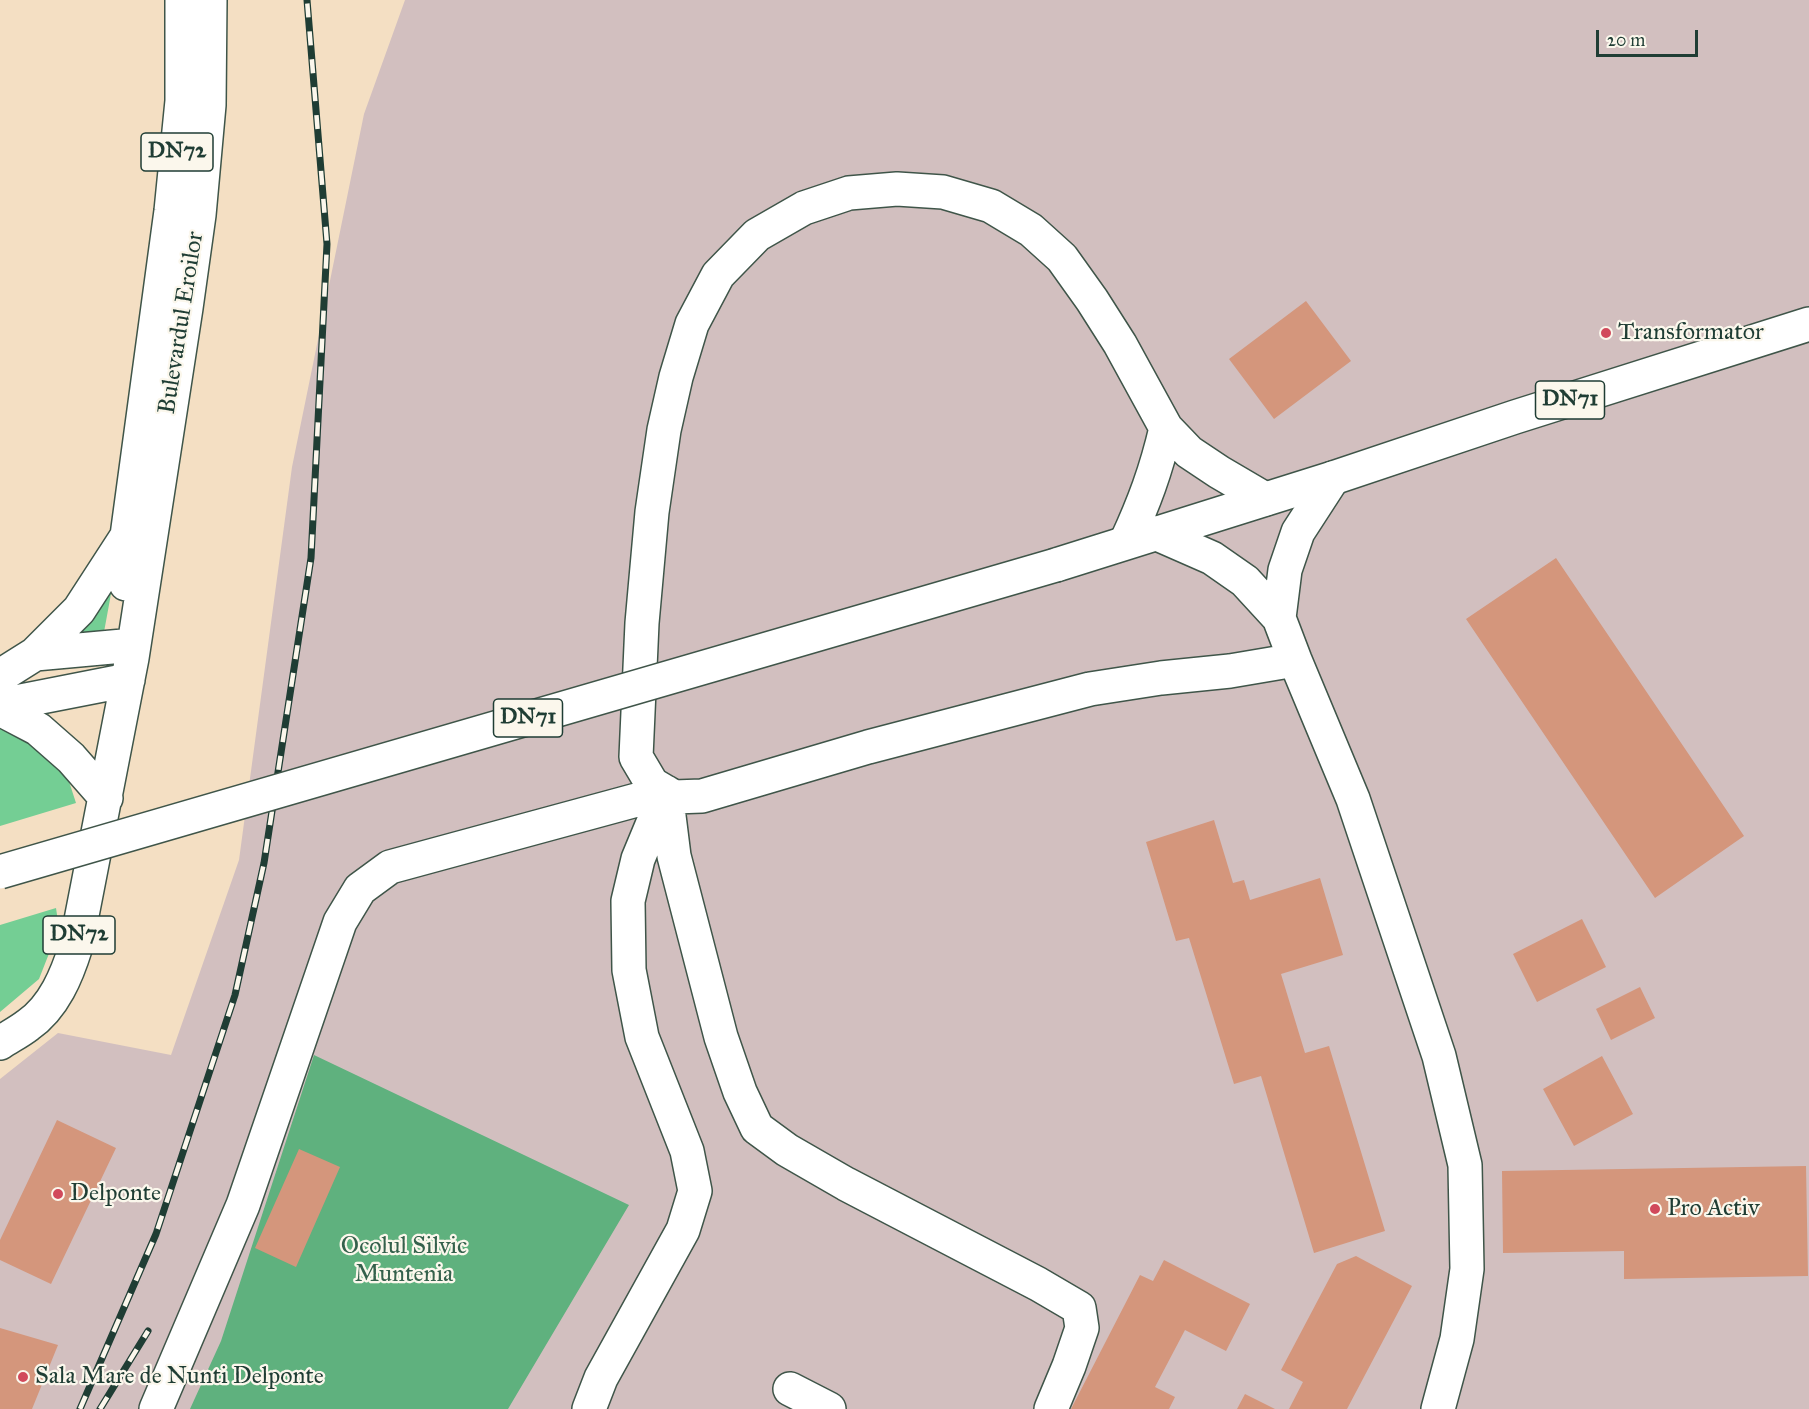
<!DOCTYPE html>
<html>
<head>
<meta charset="utf-8">
<style>
  body { margin:0 }
  #map { position:relative; width:1809px; height:1409px; overflow:hidden; background:#f4dfc3; font-family:"IM FELL Great Primer",serif }
  canvas { display:block }
  .scale { position:absolute; left:1596px; top:30px; width:102px; height:27px; box-sizing:border-box; border:3px solid #1f3d34; border-top:0; padding-left:8px; font-size:18px; line-height:21px; white-space:nowrap; color:#1f3d34; -webkit-text-stroke:4px #fbf7ec; paint-order:stroke }
</style>
</head>
<body>
<div id="map">
<canvas width="1809" height="1409"></canvas>
<div class="scale">20 m</div>
</div>
<script>
const ctx = document.querySelector('canvas').getContext('2d');
ctx.lineJoin = 'round';
function fillPath(path, color) {
  ctx.fillStyle = color;
  ctx.fill(path, 'evenodd');
}
function strokePath(path, color, width, dash) {
  ctx.strokeStyle = color;
  ctx.lineWidth = width;
  ctx.lineCap = dash ? 'butt' : 'round';
  ctx.setLineDash(dash || []);
  ctx.stroke(path);
}
function write(font, color, halo, rows, align = 'center') {
  ctx.font = font + ' "IM FELL Great Primer",serif';
  ctx.lineWidth = 4.5;
  ctx.setLineDash([]);
  ctx.textBaseline = 'middle';
  ctx.strokeStyle = halo;
  ctx.fillStyle = color;
  for (const [text, x, y, turn = 0] of rows) {
    ctx.save();
    ctx.translate(x, y);
    ctx.rotate((+turn || 0) * Math.PI / 180);
    ctx.textAlign = isNaN(turn) ? turn : align;
    if (halo) ctx.strokeText(text, 0, 0);
    ctx.fillText(text, 0, 0);
    ctx.restore();
  }
}
fillPath(new Path2D(`
  M405 0H1809V1409H0V1079L58 1033 171 1055 239 860 292 467 364 114Z`), '#d2bfbf');
fillPath(new Path2D(`
  M115 572 104 632 76 635Z
  M0 726 39 741 64 766 76 803 0 826Z
  M56 908 59 928 39 979 0 1012V925Z`), '#74ce94');
fillPath(new Path2D(`
  M314 1055 629 1205 508 1409H190L221 1341Z`), '#5fb17e');
fillPath(new Path2D(`
  M1306 301 1351 361 1274 419 1229 359Z
  M1556 558 1744 836 1655 898 1466 619Z
  M1214 820 1233 883 1244 880 1250 900 1320 878 1343 955 1281 974 1305 1053 1329 1046 1385 1231 1314 1253 1261 1076 1234 1084 1189 938 1176 941 1146 842Z
  M1582 919 1606 967 1537 1002 1513 954Z
  M1640 987 1655 1018 1611 1040 1596 1009Z
  M1602 1056 1633 1114 1574 1146 1543 1089Z
  M57 1120 116 1148 51 1284 0 1260V1240Z
  M299 1149 340 1167 296 1267 255 1248Z
  M1806 1166 1808 1276 1624 1279V1251L1503 1253 1502 1171Z
  M1356 1256 1412 1286 1347 1409H1289L1303 1382 1281 1370 1337 1264Z
  M1164 1260 1250 1304 1226 1351 1185 1330 1155 1387 1175 1397 1169 1409H1071L1140 1275 1153 1281Z
  M0 1328 58 1345 32 1409H0Z
  M1245 1394 1275 1409H1237Z`), '#d4967c');
const minor = new Path2D(`
  M1265 499 1219 472 1189 452 1166 428 1120 344 1092 300 1062 258 1031 230 991 206 943 192 897 189 849 193 804 208 757 235 718 275 692 324 676 377 664 430 652 512 642 623 636 757 652 784 674 797 702 796 868 747 1090 689 1161 678 1230 671 1295 660
  M1155 533 1212 558 1245 581 1279 618 1295 660 1353 799 1439 1056 1465 1165 1467 1269 1457 1339 1438 1409
  M1126 542C1144 503 1156 471 1166 428
  M1279 618 1285 570 1298 532 1333 478
  M666 792 674 856 721 1037 740 1092 757 1128 787 1150 846 1184 1038 1284 1079 1308 1082 1328 1069 1366 1051 1409
  M790 1389 829 1409
  M156 1409 243 1205 340 922 360 889 390 867 666 792
  M589 1409 601 1378 683 1230 695 1191 687 1151 642 1037 629 970 628 901 638 859 665 794`);
const major = new Path2D(`
  M1056 565 1333 478 1515 417 1809 324
  M126 584 127 536 171 211 182 101V0
  M35 654 134 645
  M0 676 35 654 79 610 127 536
  M0 705 128 680
  M0 709 38 729 71 758 106 798
  M0 1043C9 1037 19 1032 28 1025 54 1007 67 975 76 946L132 658 186 308 199 215 209 105 210 0`);
strokePath(minor, '#3f5549', 36);
strokePath(major, '#3f5549', 36);
strokePath(minor, '#fff', 33);
strokePath(major, '#fff', 33);
const rail = new Path2D(`
  M80 1409 156 1234 235 995 264 863 311 558 327 244 307 0
  M100 1409 148 1331`);
strokePath(rail, '#1f3d34', 7);
strokePath(rail, '#fbf7ec', 4.5, [14]);
const majorBridge = new Path2D(`
  M0 872 1056 565`);
strokePath(majorBridge, '#3f5549', 36, []);
strokePath(majorBridge, '#fff', 33);
for (const [x, y, r, color] of [
  [1606,333,6,"#d1495b"],
  [58,1194,6,"#d1495b"],
  [1655,1209,6,"#d1495b"],
  [23,1377,6,"#d1495b"]
]) {
  const dot = new Path2D();
  dot.arc(x, y, r, 0, 2 * Math.PI);
  ctx.fillStyle = color;
  ctx.fill(dot);
  strokePath(dot, '#fbf7ec', 2);
}
for (const [x, y, w] of [
  [177,152,72],
  [1570,400,69],
  [528,718,69],
  [79,935,72]
]) {
  const box = new Path2D();
  box.roundRect(x - w / 2, y - 19, w, 38, 4.5);
  ctx.fillStyle = '#fbf7ec';
  ctx.fill(box);
  strokePath(box, '#1f3d34', 1.5);
}
write('bold 22px', '#1f3d34', null, [
  ["DN72",177,152],
  ["DN71",1570,400],
  ["DN71",528,718],
  ["DN72",79,935]
]);
write('24px', '#1f3d34', '#fbf7ec', [
  ["Bulevardul Eroilor",182,323,-81]
]);
write('24px', '#1f3d34', '#fbf7ec', [
  ["Transformator",1618,333],
  ["Delponte",70,1194],
  ["Pro Activ",1667,1209],
  ["Sala Mare de Nunti Delponte",35,1377]
], 'left');
write('24px', '#34614c', '#fbf7ec', [
  ["Ocolul Silvic",404,1247],
  ["Muntenia",404,1275]
]);
</script>
</body>
</html>
